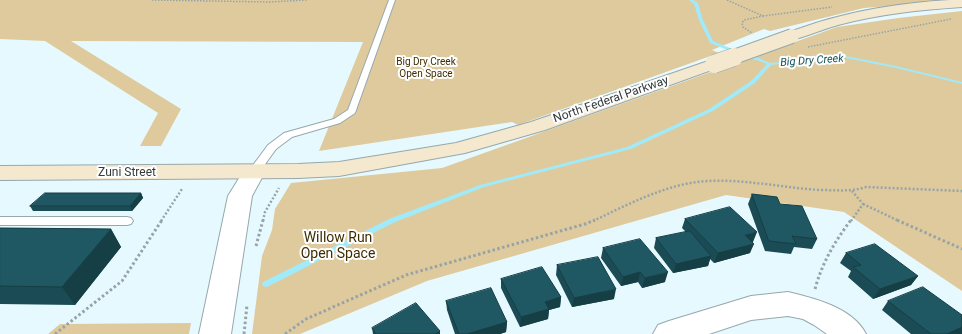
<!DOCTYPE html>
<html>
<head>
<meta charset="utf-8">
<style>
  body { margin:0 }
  canvas { display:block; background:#e6f9fe }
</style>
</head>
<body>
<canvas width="962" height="334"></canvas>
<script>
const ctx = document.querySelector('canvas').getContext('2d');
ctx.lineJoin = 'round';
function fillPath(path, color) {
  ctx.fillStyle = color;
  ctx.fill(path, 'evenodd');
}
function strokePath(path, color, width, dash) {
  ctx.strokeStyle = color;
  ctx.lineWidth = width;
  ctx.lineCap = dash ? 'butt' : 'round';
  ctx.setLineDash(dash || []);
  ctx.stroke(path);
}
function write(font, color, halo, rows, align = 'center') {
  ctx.font = font + ' Roboto,sans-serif';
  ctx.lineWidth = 4;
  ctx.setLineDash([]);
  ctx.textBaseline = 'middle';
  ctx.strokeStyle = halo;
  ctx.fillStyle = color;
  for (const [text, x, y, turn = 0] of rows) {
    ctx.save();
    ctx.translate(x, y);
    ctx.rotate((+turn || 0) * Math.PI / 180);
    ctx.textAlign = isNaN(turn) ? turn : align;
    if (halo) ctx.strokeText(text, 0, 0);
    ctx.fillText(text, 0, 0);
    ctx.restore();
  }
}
fillPath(new Path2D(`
  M0 0H962L864 8 770 31 764 29 712 50 719 53 518 125 512 122 319 151 363 42 71 41 181 109 161 146H140L158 113 45 41 0 39Z
  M962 11V291L844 212 726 195 427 281 300 334H252L262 256 272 230 275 209 291 183 442 168 837 27 898 18Z
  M191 323 189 334H48L60 324Z`), '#dfca9e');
fillPath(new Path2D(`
  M689 0H693L698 3 703 20 713 41 737 51V53H735L710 43 699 20 694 4Z
  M745 54H749L770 63 841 55 896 66 962 82V84L896 68 841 57 771 65 755 83 713 111 631 149 484 187 393 223 269 286 266 287 263 286 262 284 263 282 389 219 480 185 627 147 709 109 751 81 767 64 745 56Z`), '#a0eaf9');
const service = new Path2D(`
  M389 0H395L355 113 340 123 292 137 276 149 258 174H250L248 172 268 145 284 133 334 119 348 110Z
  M0 217H127L131 218 133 221 131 224 127 225H0Z`);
const minor = new Path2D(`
  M254 165 262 167 265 172 252 196 231 334H199L228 196 246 167Z
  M788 292C814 298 853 308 866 334H827L814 325 803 319 788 316 751 320 709 334H653L658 325 669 321 751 296Z`);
const secondary = new Path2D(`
  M950 0H962V7C920 10 879 14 838 25 823 29 808 36 792 40L787 39 785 36C788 31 795 30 801 28 848 11 900 3 950 0Z
  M714 59 720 61 722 64 720 67 545 130 465 153 339 176 298 178 0 180V166L298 164 339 162 456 143 531 122Z`);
strokePath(service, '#96a8ac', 2);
strokePath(minor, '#96a8ac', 2);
strokePath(secondary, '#96a8ac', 2);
strokePath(new Path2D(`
  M152 0 269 2 307 0
  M727 0 763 16 744 20 742 23 743 27 752 33
  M763 16 832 7
  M808 47 951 19`), '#96a4a8', 1.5, [1.5, 1.5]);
strokePath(new Path2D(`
  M863 204 899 221
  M161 221 182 189
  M263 221 265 212 279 188
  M593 221C629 204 668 183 708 181 746 179 783 188 821 190 837 190 850 192 866 187L962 191
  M851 221 863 204 852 191`), '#96a4a8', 2.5, [2, 2]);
strokePath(new Path2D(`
  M897 220 962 249
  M256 246 263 220
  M815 289C822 263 835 241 851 220
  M55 334 122 281 162 220
  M244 334 247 305
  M285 334 306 319 406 275 585 224 595 220`), '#96a4a8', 3, [2.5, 2.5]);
fillPath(service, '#fff');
fillPath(minor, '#fff');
fillPath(secondary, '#f4e8ce');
const secondaryBridgeFar1 = new Path2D(`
  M731 58 792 36`);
const secondaryBridge = new Path2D(`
  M714 64 734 57`);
strokePath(secondaryBridgeFar1, '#96a8ac', 16, []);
strokePath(secondaryBridge, '#96a8ac', 19, []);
strokePath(secondaryBridgeFar1, '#f4e8ce', 14);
strokePath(secondaryBridge, '#f4e8ce', 18);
fillPath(new Path2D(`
  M141 193 143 198 132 211H33L30 206Z
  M752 194 780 204 817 239 812 249 794 247 791 254 765 251 748 204Z
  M685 219 753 242H752L750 253 714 263 710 259 708 266 673 273 654 248 656 238 686 232 682 228Z
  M0 228 111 229 121 247 75 305 0 304Z
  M603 248 665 282 642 288 638 282 621 286 601 258Z
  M846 253 918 276 911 285 873 299 848 277 851 271 840 263Z
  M557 265 614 299 572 307 556 275Z
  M501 279 561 297 560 307 549 310 548 319 520 327 501 288Z
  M446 301 507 322 506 332 500 334H455L447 310Z
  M888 301 962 315V334H911L882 310Z
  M372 328 440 334H373Z`), '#1b4c55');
fillPath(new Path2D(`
  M141 193 143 198 132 211 130 206Z
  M111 229 121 247 75 305 62 287Z
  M757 232 753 242 741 245 745 235Z
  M754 244 750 253 714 263 718 253Z
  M711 256 708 266 673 273 676 264Z
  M640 272 638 282 621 286 623 277Z
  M668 272 665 282 642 288 645 278Z
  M918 276 911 285 873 299 880 289Z
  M616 289 614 299 572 307 574 298Z
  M561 297 560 307 549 310 548 319 520 327 521 317 545 302Z
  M507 322 506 332 500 334H467Z
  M962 327V334H947Z
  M440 331V334H435Z`), '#163e45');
const building = new Path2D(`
  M45 193H141L130 206H30Z
  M752 194 777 197 780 204 802 206 817 239 792 236 796 244 769 241Z
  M730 207 757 232 745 235 754 244 718 253 685 219Z
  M0 228 111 229 62 287 0 286Z
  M690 231 711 256 676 264 656 238Z
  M640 239 668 272 645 278 640 272 623 277 603 248Z
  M875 244 918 276 880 289 853 267 861 265 846 253Z
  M598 257 616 289 574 298 557 265Z
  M542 267 561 297 545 302 549 309 521 317 501 279Z
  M923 287 962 315V327L947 334H931L888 301Z
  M491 288 507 322 467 334H459L446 301Z
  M416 303 440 331 435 334H376L372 328Z`);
fillPath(building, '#1f5863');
strokePath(building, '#163e45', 1);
write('10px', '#3f2d00', '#fff', [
  ["Big Dry Creek",426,62],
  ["Open Space",426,74]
]);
write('italic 11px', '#12525d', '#fff', [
  ["Big Dry Creek",812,61,-4]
]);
write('12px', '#323a3b', '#fff', [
  ["North Federal Parkway",611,100,-19],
  ["Zuni Street",127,173]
]);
write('14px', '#3f2d00', '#fff', [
  ["Willow Run",338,238],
  ["Open Space",338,254]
]);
</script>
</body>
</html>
